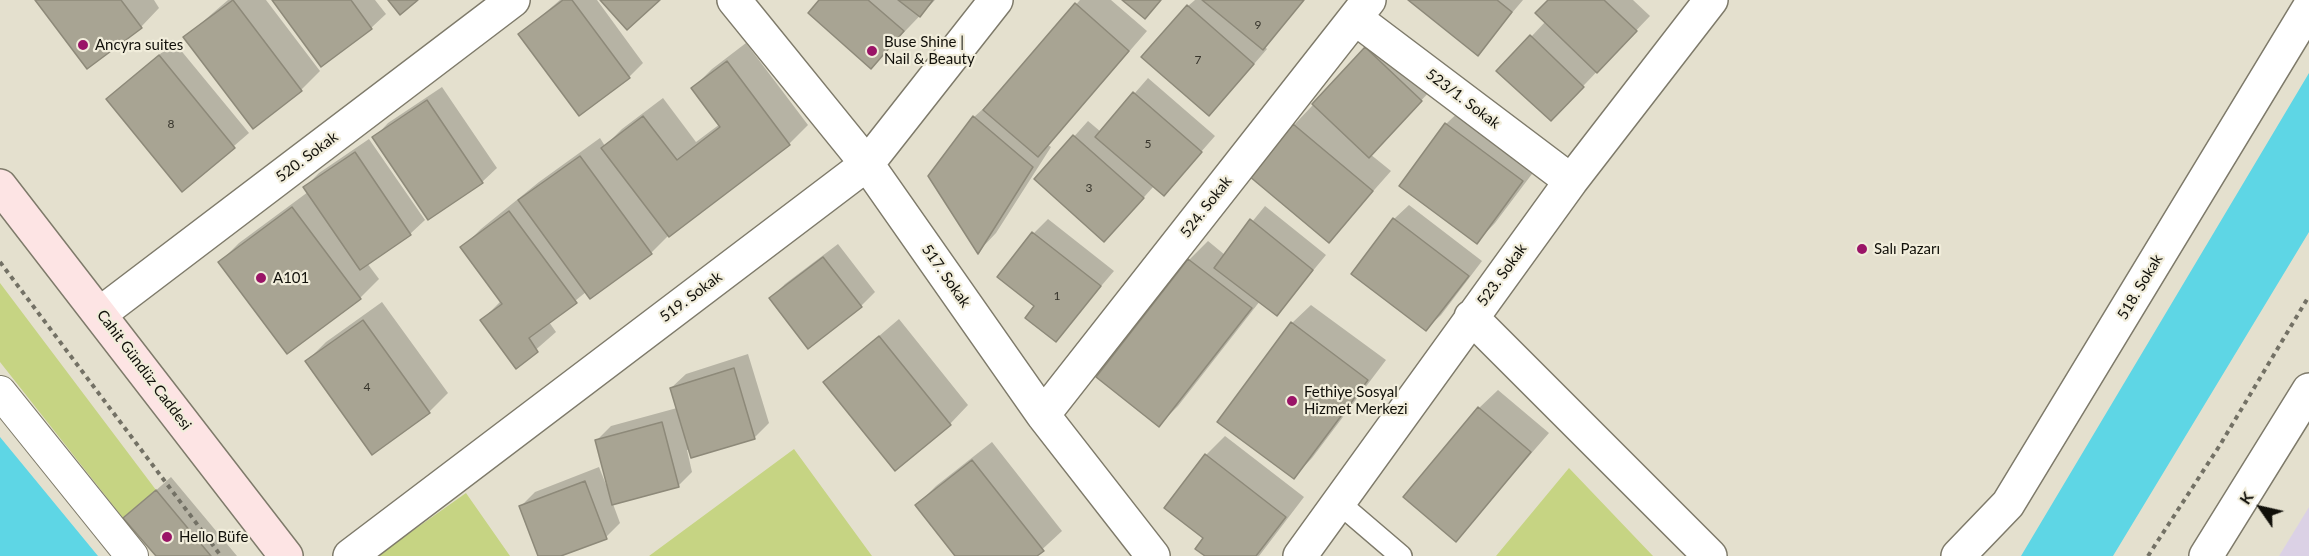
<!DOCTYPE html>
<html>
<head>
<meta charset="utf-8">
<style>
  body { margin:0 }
  #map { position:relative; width:2309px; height:556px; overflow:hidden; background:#e4e0ce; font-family:Lato,sans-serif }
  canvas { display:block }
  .north { position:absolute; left:2231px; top:478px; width:60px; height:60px; -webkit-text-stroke:4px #f1eddb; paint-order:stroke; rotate:304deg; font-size:16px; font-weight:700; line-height:24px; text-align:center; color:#11100a }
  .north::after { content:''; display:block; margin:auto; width:21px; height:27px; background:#11100a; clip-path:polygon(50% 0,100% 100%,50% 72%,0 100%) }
</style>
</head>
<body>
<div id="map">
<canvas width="2309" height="556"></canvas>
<div class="north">K</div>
</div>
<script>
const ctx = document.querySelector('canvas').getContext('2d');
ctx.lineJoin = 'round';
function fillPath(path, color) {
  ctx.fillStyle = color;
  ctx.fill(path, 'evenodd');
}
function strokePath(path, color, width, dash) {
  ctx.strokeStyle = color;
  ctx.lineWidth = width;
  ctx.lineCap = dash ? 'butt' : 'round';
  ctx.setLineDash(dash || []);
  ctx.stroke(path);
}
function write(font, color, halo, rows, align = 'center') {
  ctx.font = font + ' Lato,sans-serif';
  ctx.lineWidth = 4.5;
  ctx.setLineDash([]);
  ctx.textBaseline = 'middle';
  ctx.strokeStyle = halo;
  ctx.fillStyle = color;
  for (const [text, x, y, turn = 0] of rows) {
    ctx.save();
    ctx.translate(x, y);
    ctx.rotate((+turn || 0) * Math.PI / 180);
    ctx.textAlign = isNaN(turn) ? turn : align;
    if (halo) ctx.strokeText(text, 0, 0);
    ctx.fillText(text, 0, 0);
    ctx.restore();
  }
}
fillPath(new Path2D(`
  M2309 507V556H2279Z`), '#dbd1e5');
fillPath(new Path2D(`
  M0 283 156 490 123 518 0 362Z
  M794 449 872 556H649Z
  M1569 468 1653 556H1496Z
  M466 493 510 556H377Z`), '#c6d483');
fillPath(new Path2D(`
  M2309 73V232L2113 556H2021Z
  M0 437 98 556H0Z`), '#5ed6e5');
fillPath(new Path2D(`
  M36 0H154L159 8 141 27Z
  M228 0H266L320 71 301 90 253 127 185 37Z
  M274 0H375L386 14 371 28Z
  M560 0H597L643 63 629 77 520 34Z
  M821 0H935L885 52Z
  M1080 0H1111L1147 31 1048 145 1051 147 996 233 978 252 930 176 974 117 994 99Z
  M1195 0H1304L1264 46 1267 49 1223 100 1188 6Z
  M1410 0H1523L1477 54Z
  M1550 0H1633L1650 16 1565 105 1531 37 1546 21Z
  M1380 34 1435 86 1370 154 1391 171 1329 241 1251 176 1294 125Z
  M174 42 249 133 183 190 108 99Z
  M746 43 808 125 789 144 669 235 651 253 586 292 549 322 556 332 516 367 482 320 501 301 462 248 481 229 539 182 600 138 605 146 622 129 663 98 696 142 720 124 693 88 712 69Z
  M1148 78 1215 136 1164 194 1154 186 1118 226 1036 179 1088 121 1101 132Z
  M442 87 497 168 482 182 429 218 374 138 388 123Z
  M1465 106 1541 162 1495 223 1477 242 1446 124Z
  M369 139 425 220 410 234 367 263 379 279 360 298 220 262 239 243 308 192 305 187 319 173Z
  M1409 205 1482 261 1441 315 1426 329 1394 219Z
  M1265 206 1326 255 1277 314 1260 301 1178 406 1159 425 1189 260 1208 241 1225 255Z
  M1048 219 1114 271 1055 340 1036 306 1034 233Z
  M838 244 875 292 861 306 771 298 785 284Z
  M382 302 448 393 429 412 307 361 326 342Z
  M1311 305 1386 360 1312 458 1294 477 1292 323Z
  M899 319 968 405 950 424 825 382Z
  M748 354 769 423 754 438 687 450 692 472 678 486 613 504 620 523 606 537 556 556H540L521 506 535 492 599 467 607 487H609L597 440 611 426 677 408 671 388 686 374Z
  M1498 390 1549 433 1456 540 1479 408Z
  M1225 436 1304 497 1259 556H1207L1206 455Z
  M992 442 1062 531 1035 556H957L917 505 936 486Z
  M171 477 237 556H158L125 518Z`), '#0003');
const building = new Path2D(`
  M35 0H121L142 28 87 69Z
  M233 0 302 91 253 129 183 37Z
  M272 0H351L372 29 321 67Z
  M388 0H418L400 15Z
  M563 0H572L630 78 579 116 518 34Z
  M600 0H660L627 30Z
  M819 0H868L904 31 871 69 808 13Z
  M898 0H933L920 17Z
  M1122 0H1161L1145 19Z
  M1202 0H1304L1263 50Z
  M1408 0H1497L1512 12 1478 56Z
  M1548 0H1604L1637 31 1597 73 1535 13Z
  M1075 3 1129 51 1038 157 983 110Z
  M1187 5 1254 64 1209 116 1141 57Z
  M1530 35 1584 87 1551 121 1496 71Z
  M1365 47 1422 101 1369 158 1312 104Z
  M159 55 235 148 182 192 106 99Z
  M727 61 790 145 669 237 601 148 643 116 677 160 720 127 691 88Z
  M1133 92 1202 152 1164 196 1095 137Z
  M427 100 483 183 428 220 372 137Z
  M973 116 1033 167 978 254 928 176Z
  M1445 123 1523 181 1477 244 1399 186Z
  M1293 124 1373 191 1329 243 1249 176Z
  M1073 135 1144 198 1104 242 1034 179Z
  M355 152 411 235 360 270 303 187Z
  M580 156 652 254 590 299 518 200Z
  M292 207 361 299 287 354 218 262Z
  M509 211 577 303 529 338 538 352 516 369 480 320 502 304 460 247Z
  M1393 218 1469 276 1426 331 1351 274Z
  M1250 219 1313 270 1277 316 1214 268Z
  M1032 232 1101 286 1056 342 1025 318 1034 306 997 277Z
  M823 257 862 307 808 349 769 298Z
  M1188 259 1252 308 1159 427 1096 377Z
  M363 320 430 413 372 455 305 361Z
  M1291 322 1368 380 1294 479 1217 422Z
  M879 336 951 425 895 471 823 382Z
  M734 368 755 439 691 458 670 388Z
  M1478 407 1531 452 1456 542 1403 497Z
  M662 422 679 487 612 505 595 440Z
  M1205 454 1286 517 1256 556H1205L1195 549 1203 538 1164 508Z
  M972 460 1044 551 1037 556H955L915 505Z
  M585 481 607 539 561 556H538L519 506Z
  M156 490 211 556H156L123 518Z`);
fillPath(building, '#a8a493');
strokePath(building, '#8d8979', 1.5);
const service = new Path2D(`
  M1339 503 1401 556`);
const pedestrian = new Path2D(`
  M0 392 132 556`);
const minor = new Path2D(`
  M734 0 867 164 1043 415 1153 556
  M1355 18 1571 181
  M101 313 513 0
  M1471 317 1710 556
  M1043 415 1369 0
  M350 556 867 164 996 0
  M1300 556 1571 181 1711 0
  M1958 556 2008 504 2309 8
  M2206 556 2309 390`);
const secondary = new Path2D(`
  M0 186 286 556`);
strokePath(service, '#7e7a6a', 24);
strokePath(pedestrian, '#7e7a6a', 34);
strokePath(minor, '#7e7a6a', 36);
strokePath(secondary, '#7e7a6a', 36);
strokePath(new Path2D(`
  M0 262 221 556
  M2148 556 2220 445 2309 296`), '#737165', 4, [4.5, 4.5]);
strokePath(service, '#fff', 21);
strokePath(pedestrian, '#fff', 32);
strokePath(minor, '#fff', 33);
strokePath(secondary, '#fde4e4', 33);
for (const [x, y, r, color] of [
  [83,45,6,"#9a1467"],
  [872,51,6,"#9a1467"],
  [1862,249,6,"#9a1467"],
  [261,278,6,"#9a1467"],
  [1292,401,6,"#9a1467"],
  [167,537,6,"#9a1467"]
]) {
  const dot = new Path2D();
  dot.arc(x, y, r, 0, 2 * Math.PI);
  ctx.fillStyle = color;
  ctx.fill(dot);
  strokePath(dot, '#f1eddb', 2);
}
write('12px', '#37352c', null, [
  ["9",1258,25],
  ["7",1198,60],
  ["8",171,124],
  ["5",1148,144],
  ["3",1089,188],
  ["1",1057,296],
  ["4",367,387]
]);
write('15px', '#11100a', '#f1eddb', [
  ["Buse Shine |",884,42],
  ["Nail & Beauty",884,59],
  ["Ancyra suites",95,45],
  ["Salı Pazarı",1874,249],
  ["A101",273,278],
  ["Fethiye Sosyal",1304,392],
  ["Hizmet Merkezi",1304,409],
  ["Hello Büfe",179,537]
], 'left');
write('15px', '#11100a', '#f1eddb', [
  ["523/1. Sokak",1463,99,37],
  ["520. Sokak",307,157,-37],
  ["524. Sokak",1206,207,-52],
  ["523. Sokak",1502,275,-54],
  ["517. Sokak",946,276,55],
  ["518. Sokak",2140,287,-59],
  ["519. Sokak",691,297,-37],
  ["Cahit Gündüz Caddesi",144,370,53]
]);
</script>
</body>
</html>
